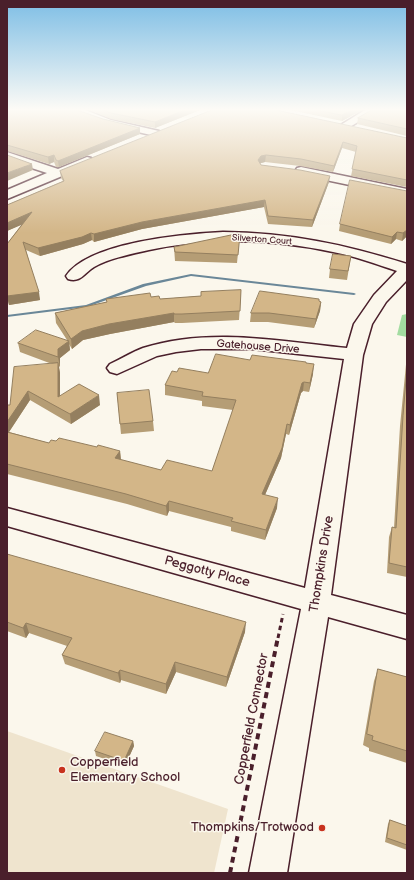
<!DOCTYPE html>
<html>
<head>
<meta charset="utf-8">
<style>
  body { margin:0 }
  #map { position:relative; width:414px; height:880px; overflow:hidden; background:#fbf7ec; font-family:"Balsamiq Sans",sans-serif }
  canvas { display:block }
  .frame { position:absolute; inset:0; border:8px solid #4a1f2b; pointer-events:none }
</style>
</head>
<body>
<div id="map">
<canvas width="414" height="880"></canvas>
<div class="frame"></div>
</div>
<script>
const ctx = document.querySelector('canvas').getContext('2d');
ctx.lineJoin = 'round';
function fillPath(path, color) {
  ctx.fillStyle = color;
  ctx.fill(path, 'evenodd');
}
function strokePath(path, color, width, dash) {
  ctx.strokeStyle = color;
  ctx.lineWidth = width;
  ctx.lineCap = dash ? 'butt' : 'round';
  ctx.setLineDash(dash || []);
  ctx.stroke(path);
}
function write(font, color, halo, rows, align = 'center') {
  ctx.font = font + ' "Balsamiq Sans",sans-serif';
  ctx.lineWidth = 3;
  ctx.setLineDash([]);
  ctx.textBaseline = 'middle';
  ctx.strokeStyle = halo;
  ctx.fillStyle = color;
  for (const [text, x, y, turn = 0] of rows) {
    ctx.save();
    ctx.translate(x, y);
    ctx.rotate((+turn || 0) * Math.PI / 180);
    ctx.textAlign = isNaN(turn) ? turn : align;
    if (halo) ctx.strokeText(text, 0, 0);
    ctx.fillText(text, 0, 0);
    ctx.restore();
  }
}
fillPath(new Path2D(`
  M7 731 228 809 214 873H7Z`), '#efe4ce');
fillPath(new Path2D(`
  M407 314V337L397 335 402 315Z`), '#a3dca1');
fillPath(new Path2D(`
  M191 274 354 293 356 294 354 295 191 276 146 286 87 307 7 317V315L86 305 143 284Z`), '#6a8798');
const minor = new Path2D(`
  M71 110H85L111 120 159 131 161 133 155 136 104 124 72 112Z
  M365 110H378L348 128 344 129 339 126Z
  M7 152 58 169 87 157 91 158 93 161 91 164 7 199V190L47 173 7 160Z
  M301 167 407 189V197L297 174 295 171 297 168Z
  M223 232C290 233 344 244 407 264V280L386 302 372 324 363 355 331 595 407 615V639L328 617 287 873H249L301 609 7 526V508L305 588 344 359 252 349H201L176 352 157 356 117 374 110 372 107 368 110 364C121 359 132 352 143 348 209 327 279 341 347 348L354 324 374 295 397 271C376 264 355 256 333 252 273 239 209 237 149 250 131 254 110 258 94 267 84 273 81 283 68 279L66 276C89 242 184 234 223 232Z`);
strokePath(minor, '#4a1f2b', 3);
strokePath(new Path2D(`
  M278 638 283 614`), '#4a1f2b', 3, [4.5, 3.5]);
strokePath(new Path2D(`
  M230 873 278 637`), '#4a1f2b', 4, [6, 4.5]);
fillPath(minor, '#fbf7ec');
fillPath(new Path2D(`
  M7 110 140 134 59 167H56L54 162 49 164 7 151Z
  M89 110H200L155 128 111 119Z
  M212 110 407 138V187L351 176 356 152 342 148 333 172 300 166 265 162 261 163H260L261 165 329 182 312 227 268 224 264 207 142 229 94 242 92 240 83 244 40 256 26 250 40 300 9 305 7 297V244L22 224 7 231V205L63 181 61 178 60 171Z
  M290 110H362L342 121Z
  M407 110V136L357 124 358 118Z
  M407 191V236L402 241 396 239 391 244 339 231 340 224Z
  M239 243 237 263 175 261 174 247Z
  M351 256 347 280 329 278 330 269Z
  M241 290 239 320 182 323H175L174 322 110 334 83 340 72 349 69 344 70 350 60 358V367L59 366 60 373V396L100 405 71 424 30 400 9 432 49 443 56 441 120 451 121 460 161 470 212 471 233 410 202 406V401L165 395V385L177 372 208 373 250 360 306 363 313 374 309 392 303 391 301 393 289 435 286 434 281 458 265 495 277 508 265 540 231 531V527L169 511 167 516 127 504 7 474V405H10L52 364 20 352 18 343 67 340 56 323 55 313 107 302 106 299 151 297 160 299 201 296V292Z
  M319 301 321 302 320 311 314 328 268 322H250L251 313Z
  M407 354V577L387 573 389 537 392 527 394 528 400 426Z
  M117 393 153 421 154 431 121 434Z
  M7 554 245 632 226 687 176 672 166 694 121 680 120 683 65 664 62 655 67 646 29 633 26 638 7 631Z
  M378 669 407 677V763L369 751V748L363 745 374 681Z
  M133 741 134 746 125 766 96 756 95 751Z
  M390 820 407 826V850L385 842 388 824Z`), '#b59d75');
fillPath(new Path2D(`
  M185 110H200L155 128V122Z
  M352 110H362L342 121V115Z
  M140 128V134L59 167 58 161Z
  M343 142 342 148 333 172 334 166Z
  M54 155V162L49 164 48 157Z
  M266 155 265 162 261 163 258 166V160L261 156Z
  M32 164 33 170 7 181V173Z
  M330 176 329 182 312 227 313 220Z
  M265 200 264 207 142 229 94 242V234L142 222Z
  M32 212 33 220 7 231V223Z
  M407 230V236L402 241 403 233Z
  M397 232 396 239 391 244 392 237Z
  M91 233 92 240 83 244 40 256 38 248Z
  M39 292 40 300 9 305 7 296Z
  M321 302 320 311 314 328 316 319Z
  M174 313V322L110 334 83 340 72 349 71 339 82 331 109 324Z
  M69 341 70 350 60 358V367L58 357V349Z
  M58 363 60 373V407L58 397Z
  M314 364 313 374 309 392 310 383Z
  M304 382 303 391 301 393 289 435 290 425 302 383Z
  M28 391 30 400 7 435V422Z
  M99 395 100 405 71 424 70 414Z
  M287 424 286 434 281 458 261 504 262 494Z
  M120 451 121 461 115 458Z
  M278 498 277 508 265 540 266 530Z
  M169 501V511L167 516 166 506Z
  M246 622 245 632 226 687 227 677Z
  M26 623 29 633 26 638 23 628Z
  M175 662 176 672 166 694V684Z
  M120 670 121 680 120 683 118 673Z
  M133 741 134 746 125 766 124 761Z`), '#947f5f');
const building = new Path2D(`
  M7 110H77L103 119 140 128 58 161 56 160 54 155 48 157 7 145Z
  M104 110H185L155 122 111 113Z
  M212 110H276L407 138V180L352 169 357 146 343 142 334 166 301 159 266 155 261 156 258 160 261 165 300 170 330 176 313 220 268 216 265 200 142 222 94 234 91 233 82 237 38 248 23 242 39 292 7 296V244L32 212 7 223V205L64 181 60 171Z
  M317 110H352L342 115Z
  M372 110H407V129L358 118Z
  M7 155 32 164 7 173Z
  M350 180 407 191V230L403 233 397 232 392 237 340 224Z
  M240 234 238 255 175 252 174 247 231 235Z
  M333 254 351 256 348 271 330 269Z
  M241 290 240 311 182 314H174V313L109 324 82 331 71 339 55 313 107 302 106 299 150 293 151 297 159 296 160 299 201 296V292Z
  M260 291 319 299V301L321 302 316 319 269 313H251Z
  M36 330 69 341 58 349V357L18 343Z
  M216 354 250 360 252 355 306 362V363L314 364 310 383 304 382 302 383 290 425 287 424 282 448 262 494 278 498 266 530 231 521 233 518 169 501 166 506 126 494 7 464V432L49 443 51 440 56 441 59 438 97 447 98 445 120 451 115 458 161 470 167 460 212 471 236 400 202 396 203 392 165 385 172 371 177 372 179 368 208 373Z
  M58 363V397L79 384 99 395 70 414 28 391 7 422V405H10L14 367Z
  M407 368V567L389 563 392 527 396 528 403 416Z
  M149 390 153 421 120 424 117 393Z
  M7 554 246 622 227 677 175 662 166 684 120 670 118 673 62 655 72 638 26 623 23 628 7 622Z
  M378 669 407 677V751L372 740 373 736 367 734Z
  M105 732 133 741 124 761 95 751Z
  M390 820 407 826V845L387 838Z`);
fillPath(building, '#d3b688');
strokePath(building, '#947f5f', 1);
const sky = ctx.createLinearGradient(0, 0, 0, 233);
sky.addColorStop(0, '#7ebee5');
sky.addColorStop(0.47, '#fdfbf6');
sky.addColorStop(1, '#fdfbf600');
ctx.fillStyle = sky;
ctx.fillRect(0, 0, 414, 233);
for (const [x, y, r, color] of [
  [62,770,4,"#c8321e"],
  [322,828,4,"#c8321e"]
]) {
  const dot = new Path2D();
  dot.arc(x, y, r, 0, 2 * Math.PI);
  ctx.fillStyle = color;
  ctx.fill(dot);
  strokePath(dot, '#fbf7ec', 1.5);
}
write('9px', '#4a1f2b', '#fbf7ec', [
  ["Silverton Court",262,240,4]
]);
write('11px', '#4a1f2b', '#fbf7ec', [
  ["Gatehouse Drive",258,347,4]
]);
write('13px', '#4a1f2b', '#fbf7ec', [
  ["Thompkins Drive",322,564,-81],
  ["Peggotty Place",207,572,15],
  ["Copperfield Connector",252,719,-79]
]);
write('13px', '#4a1f2b', '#fbf7ec', [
  ["Copperfield",70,763],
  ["Elementary School",70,778],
  ["Thompkins/Trotwood",314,828,"right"]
], 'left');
</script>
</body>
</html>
